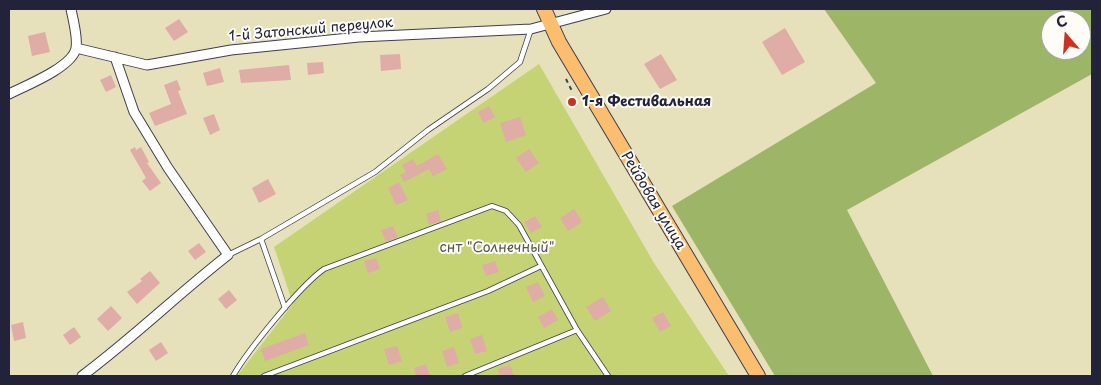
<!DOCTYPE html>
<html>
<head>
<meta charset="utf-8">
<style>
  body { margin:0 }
  #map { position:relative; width:1101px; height:385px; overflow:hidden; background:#e6e0bb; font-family:"Playpen Sans",sans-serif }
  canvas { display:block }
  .frame { position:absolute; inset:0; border:10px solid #22223b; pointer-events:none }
  .north { position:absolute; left:1041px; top:10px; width:50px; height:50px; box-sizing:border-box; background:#fdfcf7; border:1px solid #a5a5ac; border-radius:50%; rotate:342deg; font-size:14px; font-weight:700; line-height:20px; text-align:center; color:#22223b }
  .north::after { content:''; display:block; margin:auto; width:18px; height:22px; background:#c8321e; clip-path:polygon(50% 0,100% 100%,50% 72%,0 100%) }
</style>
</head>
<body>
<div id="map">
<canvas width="1101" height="385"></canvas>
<div class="frame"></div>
<div class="north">С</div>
</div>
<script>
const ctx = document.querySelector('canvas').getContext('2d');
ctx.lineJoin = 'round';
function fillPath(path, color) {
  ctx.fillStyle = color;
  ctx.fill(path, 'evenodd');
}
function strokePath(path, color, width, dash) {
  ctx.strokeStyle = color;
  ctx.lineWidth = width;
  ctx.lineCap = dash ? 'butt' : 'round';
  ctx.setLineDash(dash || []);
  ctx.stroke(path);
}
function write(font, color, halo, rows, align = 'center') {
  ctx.font = font + ' "Playpen Sans",sans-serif';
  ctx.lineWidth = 4;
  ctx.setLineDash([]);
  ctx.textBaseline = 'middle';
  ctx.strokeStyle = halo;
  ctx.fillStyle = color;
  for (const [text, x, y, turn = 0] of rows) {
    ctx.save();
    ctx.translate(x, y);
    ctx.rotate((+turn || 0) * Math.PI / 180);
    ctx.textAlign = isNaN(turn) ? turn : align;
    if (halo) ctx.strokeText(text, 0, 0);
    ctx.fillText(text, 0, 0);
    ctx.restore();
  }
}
fillPath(new Path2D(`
  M539 64 654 263 729 376H237L293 304 274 247Z`), '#c5d375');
fillPath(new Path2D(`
  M824 9H1092V74L847 210 933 376H775L672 206 876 83ZM1051 20H1081V50H1051Z`), '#9cb566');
fillPath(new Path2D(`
  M179 19 188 32 174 41 165 28Z
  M785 28 805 62 782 75 762 42Z
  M45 32 50 52 32 56 28 36Z
  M400 54 401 69 381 71 380 55Z
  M661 54 677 80 660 89 644 64Z
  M323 62 324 73 308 75 307 63Z
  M289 65 291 80 241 83 239 70Z
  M220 68 224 82 207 86 203 73Z
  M111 75 116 87 106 92 100 80Z
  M177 80 181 90 178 91 187 114 155 126 149 113 171 104 164 85Z
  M489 106 495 117 483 123 478 112Z
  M214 114 220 130 210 135 203 118Z
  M520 117 526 135 506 142 500 123Z
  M135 147 136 150 141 147 149 162 147 163 161 183 150 191 142 181 146 178 130 150Z
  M529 149 539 163 526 172 516 158Z
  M438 154 447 169 433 176 429 169 404 182 400 175 406 172 402 165 413 159 417 166Z
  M268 179 276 194 259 203 252 188Z
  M399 182 408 200 396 205 388 188Z
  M574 209 582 222 568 231 560 218Z
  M438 210 441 221 429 225 426 214Z
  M535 216 542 227 531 233 524 222Z
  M393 226 398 237 386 242 381 230Z
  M199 243 206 252 195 260 188 251Z
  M376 258 380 269 368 273 364 261Z
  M495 261 499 272 486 276 482 265Z
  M150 271 160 283 137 304 127 292 142 281 140 279Z
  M538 282 545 296 533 302 526 287Z
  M229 290 237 300 226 309 218 299Z
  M603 297 611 311 595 321 586 307Z
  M111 306 122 318 108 331 97 319Z
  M552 309 558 320 544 328 538 317Z
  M663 312 671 326 660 332 652 318Z
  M458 313 462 328 450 332 445 317Z
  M23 322 26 338 14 341 11 325Z
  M74 327 81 337 70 345 63 335Z
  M305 333 309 345 265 361 261 349Z
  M482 335 487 351 475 354 470 339Z
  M161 342 168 353 156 361 149 350Z
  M397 346 402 361 389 365 384 349Z
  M454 347 459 363 447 367 442 351Z
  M426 364 430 376H416L414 368Z
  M510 365 514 376H500L498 369Z`), '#e0aca6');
const service = new Path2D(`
  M261 239 285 308
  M228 255 261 239 375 172 428 130 488 89 520 62 531 29
  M233 376C248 350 300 286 324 269L492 206 506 211 519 225 577 330 608 376
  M264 376 488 291 541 266
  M465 376 577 330`);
const minor = new Path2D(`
  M76 48 147 65 231 50 359 37 531 29 606 9
  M9 94C25 86 73 67 76 48 78 37 73 20 71 9
  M82 376C133 338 178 294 228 255L168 168 134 112 115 57`);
const primary = new Path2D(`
  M544 9 559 42 758 376`);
strokePath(service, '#3f3e4e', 6);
strokePath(minor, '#3f3e4e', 11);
strokePath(primary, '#3f3e4e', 16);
strokePath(new Path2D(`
  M566 79 572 91`), '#3f3e4e', 2, [4, 4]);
strokePath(service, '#fff', 4.5);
strokePath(minor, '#fff', 9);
strokePath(primary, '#fbbd6e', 14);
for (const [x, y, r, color] of [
  [572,102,5,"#c8321e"]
]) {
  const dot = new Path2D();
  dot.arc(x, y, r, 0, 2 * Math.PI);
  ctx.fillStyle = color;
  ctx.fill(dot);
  strokePath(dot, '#fdfcf7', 2);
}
write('14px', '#22223b', '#fdfcf7', [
  ["1-й Затонский переулок",311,30,-5],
  ["Рейдовая улица",653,201,59]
]);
write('bold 14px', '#22223b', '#fdfcf7', [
  ["1-я Фестивальная",582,102]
], 'left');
write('14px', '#53574c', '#fdfcf7', [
  ["снт \"Солнечный\"",497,248]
]);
</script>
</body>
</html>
